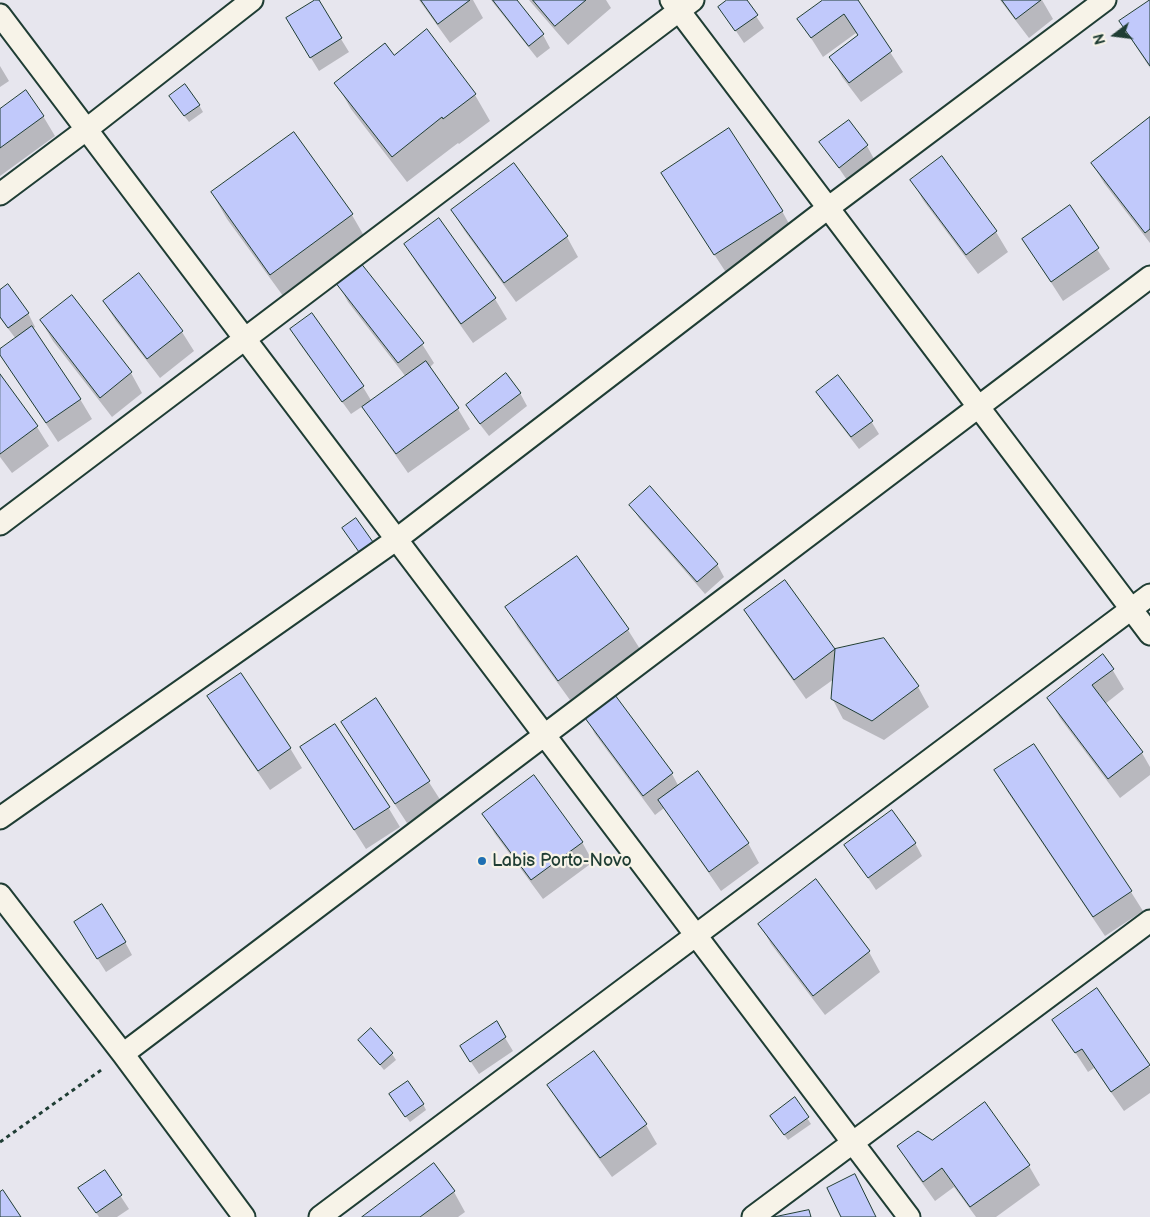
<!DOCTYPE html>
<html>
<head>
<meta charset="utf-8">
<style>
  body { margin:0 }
  #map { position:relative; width:1150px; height:1217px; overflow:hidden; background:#e7e6ee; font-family:"Balsamiq Sans",sans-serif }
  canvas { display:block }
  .north { position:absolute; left:1090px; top:10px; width:50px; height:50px; -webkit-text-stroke:4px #f7f3e8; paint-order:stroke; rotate:255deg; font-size:14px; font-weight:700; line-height:20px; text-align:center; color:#1f3d34 }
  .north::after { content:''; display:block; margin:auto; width:18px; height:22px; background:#1f3d34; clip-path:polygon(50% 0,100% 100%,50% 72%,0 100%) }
</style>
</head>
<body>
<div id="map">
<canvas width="1150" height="1217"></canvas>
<div class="north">N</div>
</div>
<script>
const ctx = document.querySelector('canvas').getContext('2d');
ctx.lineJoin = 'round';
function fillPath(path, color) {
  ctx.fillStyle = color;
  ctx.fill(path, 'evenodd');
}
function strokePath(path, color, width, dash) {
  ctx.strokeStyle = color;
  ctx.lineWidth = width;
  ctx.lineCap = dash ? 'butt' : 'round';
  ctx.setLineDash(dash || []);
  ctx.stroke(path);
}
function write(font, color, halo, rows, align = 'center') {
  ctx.font = font + ' "Balsamiq Sans",sans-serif';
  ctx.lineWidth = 4.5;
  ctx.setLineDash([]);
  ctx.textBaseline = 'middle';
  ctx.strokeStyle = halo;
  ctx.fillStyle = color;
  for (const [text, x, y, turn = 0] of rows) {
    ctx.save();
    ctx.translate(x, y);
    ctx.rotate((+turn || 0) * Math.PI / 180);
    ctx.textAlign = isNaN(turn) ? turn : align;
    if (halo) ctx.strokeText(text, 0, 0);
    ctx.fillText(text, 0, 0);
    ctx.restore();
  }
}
fillPath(new Path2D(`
  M317 0 349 52 319 71 295 32Z
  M419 0H473L483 18 450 43Z
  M491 0H515L543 35 550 48 537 58Z
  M529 0H606L611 8 568 45Z
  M730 0H745L764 28 744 43 720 7Z
  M826 0H856L903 72 861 102 842 77 831 57 859 37 856 33 823 57 799 19Z
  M1000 0H1042L1053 19 1029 38Z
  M1150 1V68L1120 22Z
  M394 56 475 95 490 121 459 144 458 143 407 182 351 109 336 83Z
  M0 66 9 81 0 87Z
  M174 103 199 105 203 112 189 122Z
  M0 111 43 116 55 136 0 176Z
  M1150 118V243L1104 183 1092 163Z
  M294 134 352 215 367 241 286 300 227 219 212 193Z
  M821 142 867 146 874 159 847 180Z
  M941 158 996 232 1008 252 978 274 923 200 912 180Z
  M674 193 782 211 793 231 727 274Z
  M1069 207 1110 269 1063 301 1023 239Z
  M452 210 567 237 578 257 516 302 464 230Z
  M439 220 495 299 507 319 473 343 417 264 406 244Z
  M337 282 422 344 434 363 429 368 458 409 470 429 408 473 376 427 363 406 351 414 299 343 291 329 311 315 363 387 372 402 406 377 348 302Z
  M0 291 28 313 35 327 32 329 80 399 92 419 58 442 0 354V350L16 339 0 318Z
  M72 297 131 373 142 393 112 417 53 341 41 321Z
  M104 302 182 332 194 351 160 378 116 321Z
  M0 376 37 427 49 446 12 473 0 457Z
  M818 392 871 421 879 434 859 449 825 405Z
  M520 393 527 406 489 436 475 418 467 405Z
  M631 505 717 564 724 577 705 594 639 518Z
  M576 557 628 630 640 649 570 700 518 628 507 608Z
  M784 582 835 651 883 640 918 687 929 707 884 740 843 719 832 698 834 679 806 699 757 630 745 611Z
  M1112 669 1124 689 1105 704 1142 753 1150 767V775L1120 798 1060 718 1048 698Z
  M209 697 290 748 302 768 270 790 220 717Z
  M376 700 441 801 407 823 354 742Z
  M584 714 672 774 679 787 748 843 759 863 721 891 664 808 655 815 595 734Z
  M302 748 388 807 400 827 366 849Z
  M996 771 1131 892 1143 911 1105 936 1007 791Z
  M483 814 582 842 593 862 543 899 495 834Z
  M915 843 922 856 876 890 846 845Z
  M815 881 869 952 880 972 825 1015 771 944 760 924Z
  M83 936 125 942 132 955 106 972Z
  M1097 990 1150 1068V1093L1124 1111 1094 1068 1088 1072 1054 1020Z
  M496 1023 513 1051 479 1074 469 1059Z
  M359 1040 392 1054 396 1060 384 1070Z
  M548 1085 646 1125 657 1144 612 1177 560 1105Z
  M394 1101 423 1104 426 1110 410 1122Z
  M807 1118 811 1124 788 1140 775 1122Z
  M932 1141 1029 1166 1040 1185 996 1217H976L954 1187 935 1201 910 1166 899 1146Z
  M104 1171 129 1209 117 1217H99L80 1188Z
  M454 1192 465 1212 458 1217H364Z`), '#0003');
const building = new Path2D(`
  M315 0H319L342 38 310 58 286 18Z
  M421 0H470L438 24Z
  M493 0H517L544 34 529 46Z
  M533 0H586L555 26Z
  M727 0H747L758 15 735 31 718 7Z
  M823 0H858L892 51 849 83 829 57 858 35 844 14 811 38 797 19Z
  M1002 0H1041L1016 19Z
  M1150 0V66L1119 21Z
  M427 29 476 94 443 119 442 117 392 157 334 83 385 43 394 55Z
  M185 84 200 105 184 116 169 96Z
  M26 90 44 116 0 148V109Z
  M1150 117V229L1145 233 1091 163Z
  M849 120 868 145 839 168 819 142Z
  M729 128 783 211 714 255 661 173Z
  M294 132 353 214 270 275 211 192Z
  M942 156 997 231 966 255 910 180Z
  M514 163 568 236 504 283 451 210Z
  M1070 205 1099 248 1051 282 1022 239Z
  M439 218 496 298 461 324 404 244Z
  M360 262 424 343 398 363 335 282Z
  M139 273 183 331 147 359 103 301Z
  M8 284 29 313 8 328 0 317V290Z
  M72 295 132 372 100 398 40 320Z
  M312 313 364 386 342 402 290 329Z
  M32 326 81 399 46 423 0 355V349Z
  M426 361 459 408 396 454 362 407Z
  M506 373 521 393 480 424 466 405Z
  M0 374 38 426 0 454Z
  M838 375 873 421 851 437 816 392Z
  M650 486 718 564 697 582 629 505Z
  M356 518 373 542 359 552 342 528Z
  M577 556 629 629 558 681 505 607Z
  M785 580 835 649 794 680 744 610Z
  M884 638 919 686 872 721 831 699 835 649Z
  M1103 654 1114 669 1092 685 1143 752 1108 779 1047 698Z
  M241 673 291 748 258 771 207 696Z
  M612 691 673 773 643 796 582 714Z
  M376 698 430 781 395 804 341 722Z
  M335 724 390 807 354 830 300 747Z
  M1034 744 1132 891 1093 917 994 770Z
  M698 771 749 843 709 872 658 800Z
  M534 775 583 842 531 880 482 814Z
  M892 810 916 843 868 878 844 845Z
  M816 879 870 951 813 996 758 924Z
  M102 904 126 942 97 959 74 922Z
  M1097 988 1150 1065 1111 1092 1082 1049 1075 1053 1052 1020Z
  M497 1021 506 1037 470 1062 460 1046Z
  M371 1028 393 1053 380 1065 358 1040Z
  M594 1051 647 1124 600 1158 547 1085Z
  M408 1081 424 1104 405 1117 389 1094Z
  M795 1097 809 1117 784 1135 770 1116Z
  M985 1102 1030 1165 970 1207 942 1168 923 1182 897 1146 918 1131 932 1140Z
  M434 1163 455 1191 420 1217H362Z
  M105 1170 122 1195 96 1213 78 1188Z
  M855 1174 876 1217H841L827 1188Z
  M3 1190 21 1217H0V1192Z
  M809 1210 811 1217H774Z`);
fillPath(building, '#c1c9fb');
strokePath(building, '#1f3d34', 1);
const minor = new Path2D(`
  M671 0 1150 634
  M0 15 909 1217
  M0 194 87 129 252 0
  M0 524 693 0
  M0 818 397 539 828 208 1105 0
  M0 895 123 1054 244 1217
  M123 1054 1150 277
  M320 1217 1150 595
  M753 1217 1150 921`);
strokePath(minor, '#1f3d34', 25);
strokePath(new Path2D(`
  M0 1142 104 1068`), '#1f3d34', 3, [4, 4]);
strokePath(minor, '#f7f3e8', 21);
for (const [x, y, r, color] of [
  [482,861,5,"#1f6fb2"]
]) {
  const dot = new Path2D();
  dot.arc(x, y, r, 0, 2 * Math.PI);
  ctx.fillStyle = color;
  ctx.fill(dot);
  strokePath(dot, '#f7f3e8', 2);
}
write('18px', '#1f3d34', '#f7f3e8', [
  ["Labis Porto-Novo",492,861]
], 'left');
</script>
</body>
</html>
